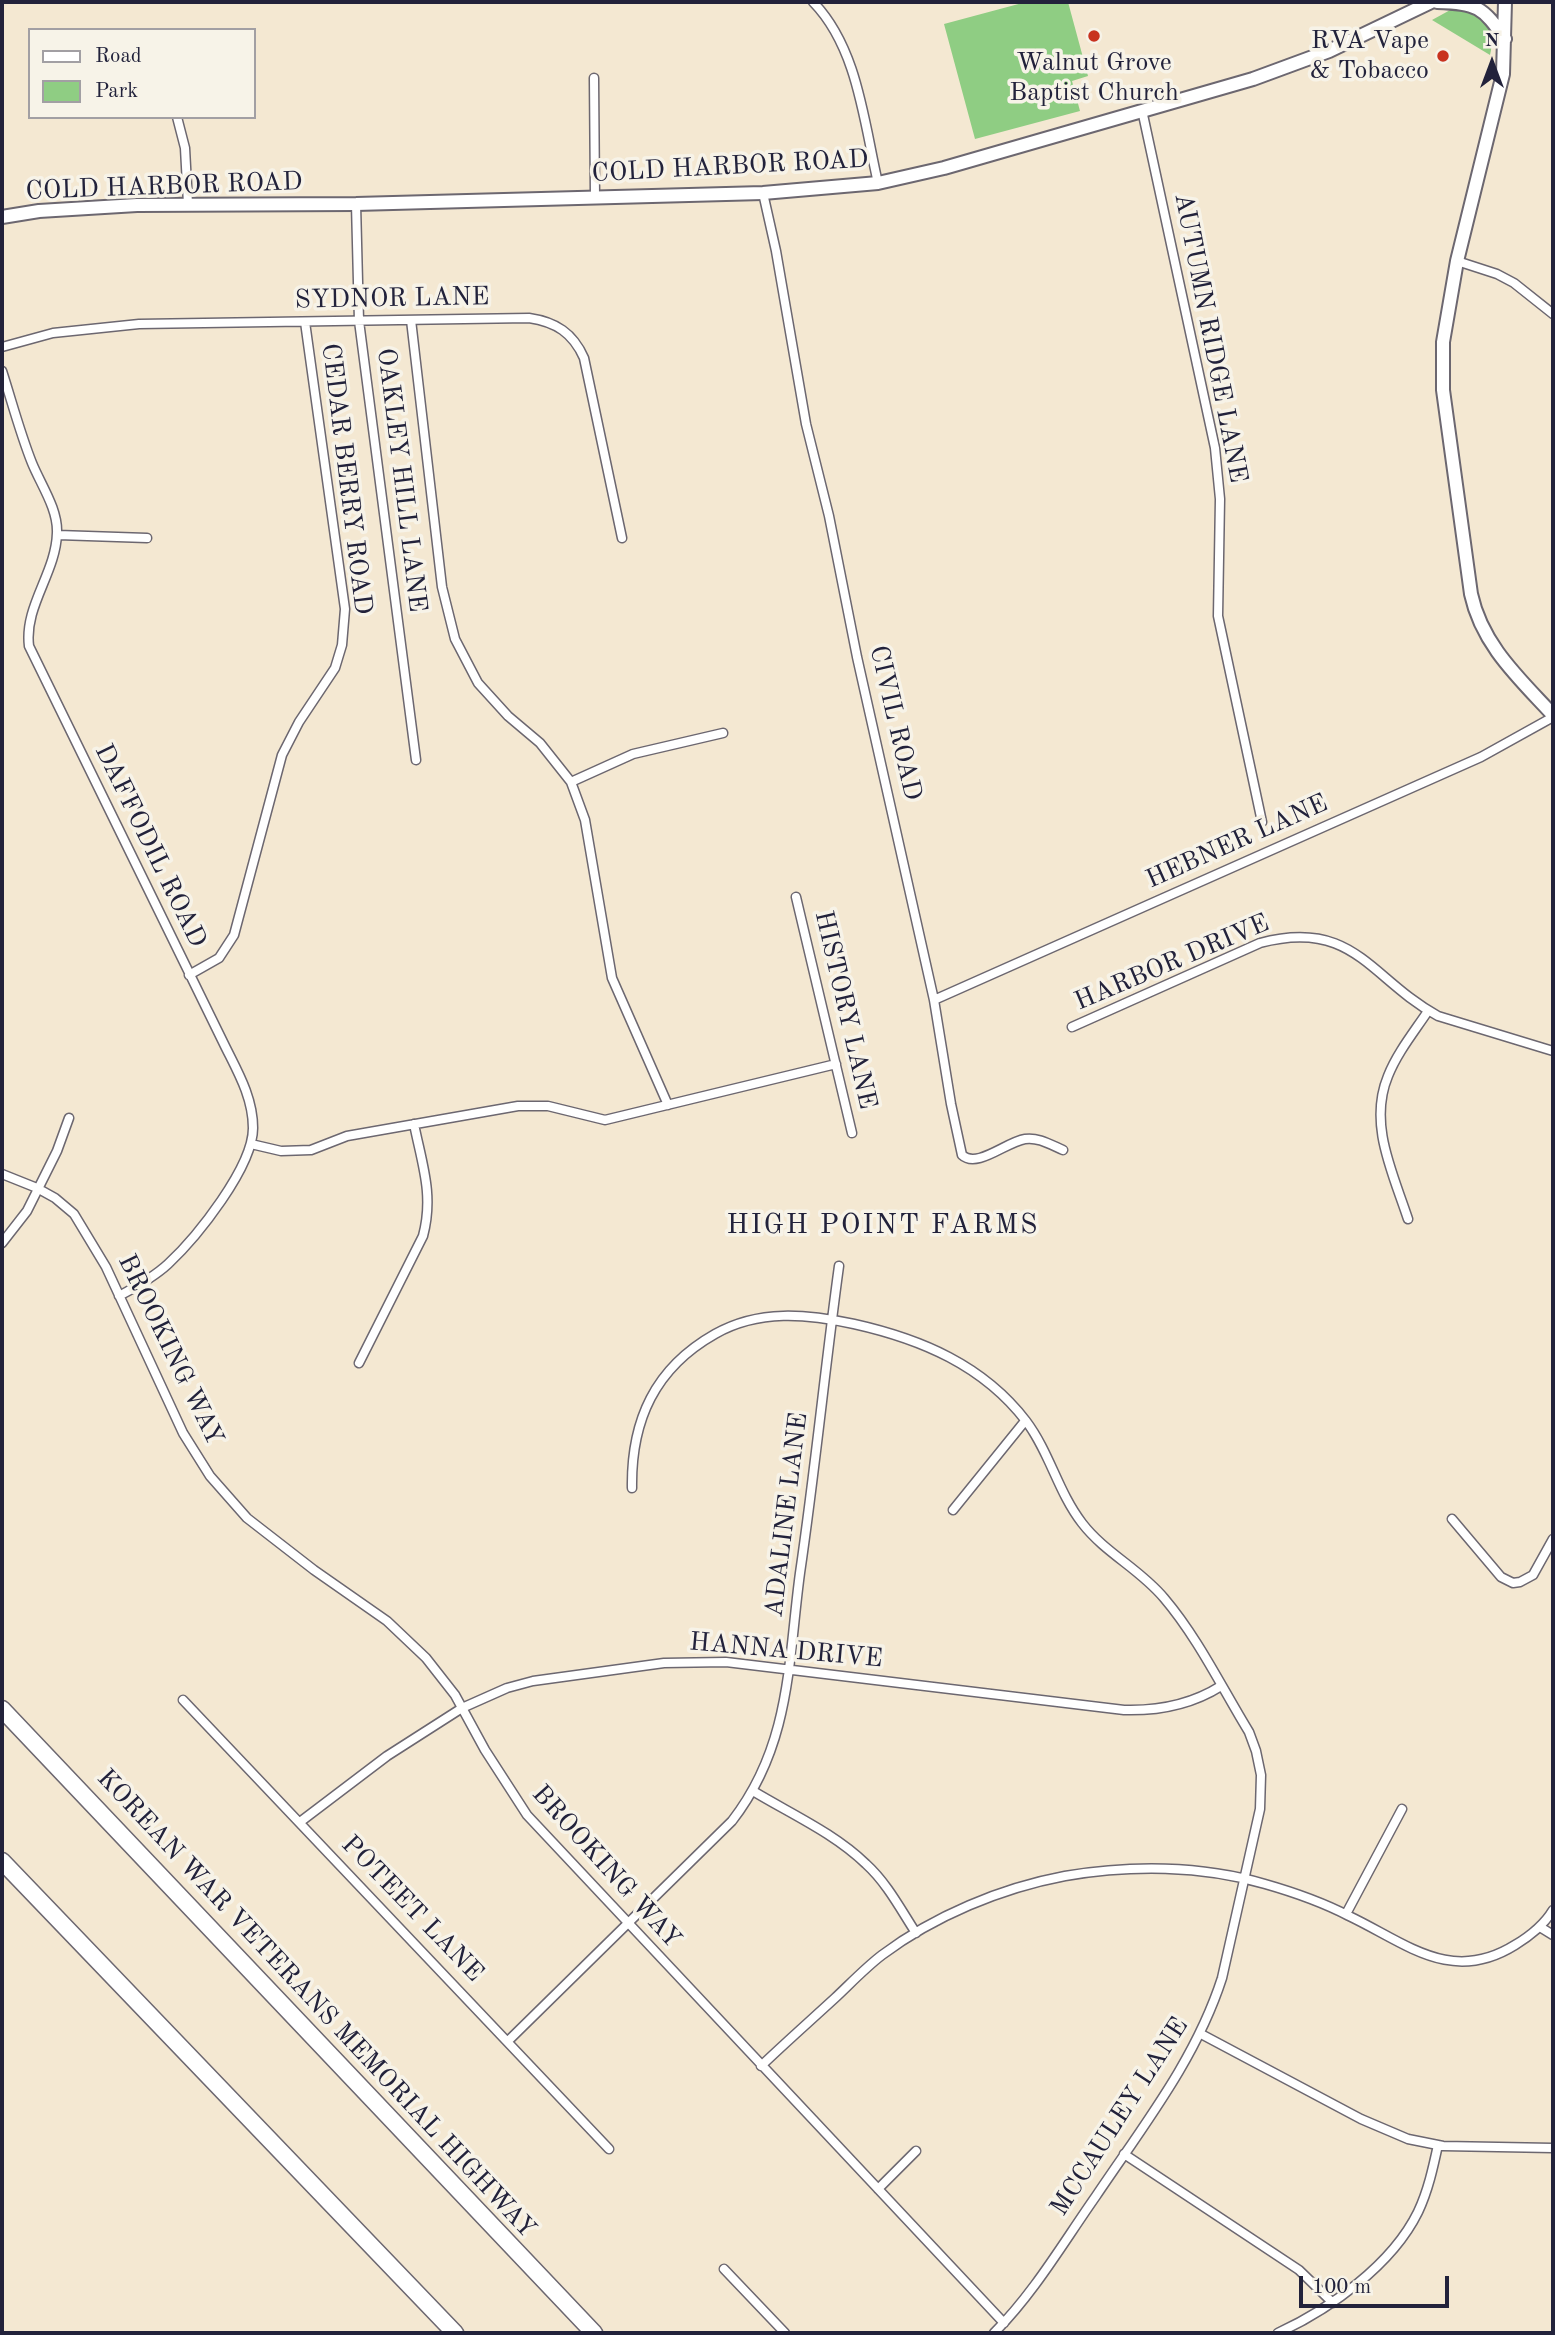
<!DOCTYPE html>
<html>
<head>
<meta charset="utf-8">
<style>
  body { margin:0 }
  #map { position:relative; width:1555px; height:2335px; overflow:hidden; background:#f4e8d2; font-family:"Old Standard TT",serif }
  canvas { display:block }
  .frame { position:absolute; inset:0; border:4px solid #22223b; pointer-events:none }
  .legend { position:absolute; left:28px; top:28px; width:228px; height:91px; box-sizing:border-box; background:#f7f3e8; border:2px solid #a29fa3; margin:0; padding:9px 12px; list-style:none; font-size:21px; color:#22223b }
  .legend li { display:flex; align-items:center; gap:14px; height:35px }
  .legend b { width:35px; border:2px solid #a29fa3 }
  .north { position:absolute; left:1457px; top:28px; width:70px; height:70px; -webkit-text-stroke:5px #f7f3e8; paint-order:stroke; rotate:0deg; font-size:19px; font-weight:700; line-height:28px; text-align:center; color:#22223b }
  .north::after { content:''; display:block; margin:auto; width:24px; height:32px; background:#22223b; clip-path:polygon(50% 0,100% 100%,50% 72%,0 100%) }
  .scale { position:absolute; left:1299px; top:2276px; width:150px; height:32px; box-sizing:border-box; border:4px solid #22223b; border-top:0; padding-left:9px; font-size:21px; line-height:24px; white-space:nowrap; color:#22223b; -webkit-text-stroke:5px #f7f3e8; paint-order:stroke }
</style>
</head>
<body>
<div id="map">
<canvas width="1555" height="2335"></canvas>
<div class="frame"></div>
<ul class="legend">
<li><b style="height:9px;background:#fff"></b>Road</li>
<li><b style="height:19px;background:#8fcd83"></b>Park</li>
</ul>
<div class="north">N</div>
<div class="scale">100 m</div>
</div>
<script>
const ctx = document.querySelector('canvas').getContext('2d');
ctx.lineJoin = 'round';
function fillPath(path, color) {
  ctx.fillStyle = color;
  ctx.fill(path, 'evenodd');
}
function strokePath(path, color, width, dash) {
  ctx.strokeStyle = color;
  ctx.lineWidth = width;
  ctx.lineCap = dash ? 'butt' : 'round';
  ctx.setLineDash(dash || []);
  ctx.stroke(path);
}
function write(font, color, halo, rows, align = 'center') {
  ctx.font = font + ' "Old Standard TT",serif';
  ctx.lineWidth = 7;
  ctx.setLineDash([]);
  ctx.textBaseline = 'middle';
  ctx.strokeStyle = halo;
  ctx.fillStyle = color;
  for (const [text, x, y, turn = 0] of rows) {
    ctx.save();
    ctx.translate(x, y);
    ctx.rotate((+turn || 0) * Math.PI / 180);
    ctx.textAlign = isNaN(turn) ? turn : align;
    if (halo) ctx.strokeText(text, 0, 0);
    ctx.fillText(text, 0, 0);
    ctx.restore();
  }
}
fillPath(new Path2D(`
  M1026 2H1068L1088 76 1072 81 1080 111 975 139 944 24Z
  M1465 8C1486 15 1496 33 1490 55L1432 20 1452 9Z`), '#8fcd83');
const street = new Path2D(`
  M813 2C858 48 864 123 878 183
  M594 78 595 197
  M1142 110 1215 448 1220 499 1218 616 1262 822
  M177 117 185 148 188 204
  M763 193 776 251 806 424 829 516 857 657 934 1000 951 1104 962 1155C977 1169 1006 1142 1025 1139 1039 1137 1051 1145 1063 1150
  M356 204 359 321 416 760
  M1457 261 1497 274 1514 283 1553 314
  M411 320 442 587 455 639 478 683 508 716 540 743 571 782 585 820 612 978 668 1105
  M2 347 53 333 139 324 529 318C556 322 573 333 584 358L622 538
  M2 371C12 402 20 433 32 463 41 485 58 509 57 533 56 573 24 606 29 646L223 1042C236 1069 253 1096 253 1128 253 1167 197 1237 168 1264 154 1277 136 1287 119 1296
  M58 535 147 538
  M571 782 633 754 723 733
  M796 897 852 1133
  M189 975 219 958 234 935 282 755 299 722 335 668 342 645 345 609 305 322
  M934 1000 1481 757 1553 717
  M1072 1027 1260 943C1354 918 1370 979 1438 1016L1553 1051
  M251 1144 281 1151 311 1150 347 1136 518 1106H548L605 1120 836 1064
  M2 1174 37 1188 55 1198 74 1214 106 1267 183 1433 210 1476 247 1518 314 1570 387 1621 426 1658 455 1695 485 1750 527 1815 1004 2323
  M1408 1219C1393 1173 1368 1124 1388 1076 1397 1053 1414 1032 1428 1011
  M2 1243 27 1211 57 1151 69 1118
  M359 1363 423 1236C434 1195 422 1164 414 1124
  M632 1488C631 1420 655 1368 715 1334 759 1309 807 1314 854 1324 921 1339 983 1365 1026 1421 1050 1453 1058 1492 1082 1523 1105 1553 1140 1569 1164 1598 1198 1638 1222 1688 1249 1732L1256 1751 1261 1775 1260 1809 1222 1978C1196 2059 1143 2126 1096 2196 1063 2243 1034 2293 994 2333
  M953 1510 1025 1421
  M1452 1519 1501 1577 1513 1583 1520 1582 1533 1575 1553 1539
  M183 1700 609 2149
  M753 1791C791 1814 834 1833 866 1864 887 1883 901 1910 916 1933
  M300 1822 387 1756 462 1708 507 1688 533 1681 664 1663 726 1662 1124 1710C1159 1711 1191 1705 1221 1686
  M1346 1914 1402 1809
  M1540 1927 1553 1935
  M1201 2034 1361 2119 1408 2139 1443 2146 1553 2148
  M508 2041 732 1821C791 1745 788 1662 800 1573 815 1471 825 1368 839 1266
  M761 2066C785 2043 810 2021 835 1998 850 1984 865 1968 882 1955 934 1916 1001 1888 1065 1876 1130 1865 1201 1865 1265 1884 1293 1892 1322 1902 1349 1916 1406 1943 1451 1985 1515 1945 1530 1936 1544 1925 1553 1910
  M1124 2154 1299 2270 1333 2303
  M878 2189 916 2151
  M724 2269 785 2333
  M1278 2333C1330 2309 1392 2265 1418 2212 1428 2191 1433 2168 1438 2145`);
const secondary = new Path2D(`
  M1437 2C1477 3 1483 7 1505 39
  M1505 2 1503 74 1457 261 1443 342V390L1471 594C1482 645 1519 678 1553 715
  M2 217 39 211 137 205 356 204 763 193 878 183 944 168 1253 79 1329 51 1431 2`);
const highway = new Path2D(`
  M2 1709 594 2333
  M2 1861 455 2333`);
strokePath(street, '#6c6770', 11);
strokePath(secondary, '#6c6770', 16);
strokePath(highway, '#6c6770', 19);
strokePath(street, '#fff', 8);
strokePath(secondary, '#fff', 12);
strokePath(highway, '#fff', 16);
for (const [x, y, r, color] of [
  [1094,36,7,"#c8321e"],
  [1443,56,7,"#c8321e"]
]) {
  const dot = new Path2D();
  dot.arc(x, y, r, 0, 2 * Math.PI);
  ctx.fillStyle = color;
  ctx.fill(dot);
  strokePath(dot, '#f7f3e8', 2.5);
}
write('26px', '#22223b', '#f7f3e8', [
  ["RVA Vape",1429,41],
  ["& Tobacco",1429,71],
  ["Walnut Grove",1094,63,"center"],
  ["Baptist Church",1094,93,"center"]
], 'right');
write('26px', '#22223b', '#f7f3e8', [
  ["COLD HARBOR ROAD",730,167,-3],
  ["COLD HARBOR ROAD",164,187,-2],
  ["SYDNOR LANE",392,299,-1],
  ["AUTUMN RIDGE LANE",1210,338,79],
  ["CEDAR BERRY ROAD",346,479,83],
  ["OAKLEY HILL LANE",401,480,83],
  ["CIVIL ROAD",895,723,77],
  ["HEBNER LANE",1237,842,-24],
  ["DAFFODIL ROAD",150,846,64],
  ["HARBOR DRIVE",1172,963,-23],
  ["HISTORY LANE",845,1010,77],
  ["BROOKING WAY",170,1350,64],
  ["ADALINE LANE",787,1515,-83],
  ["HANNA DRIVE",786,1651,5],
  ["BROOKING WAY",606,1867,48],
  ["POTEET LANE",412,1909,46],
  ["KOREAN WAR VETERANS MEMORIAL HIGHWAY",316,2004,47],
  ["MCCAULEY LANE",1120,2117,-57]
]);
ctx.letterSpacing = '2px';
write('28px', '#22223b', '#f7f3e8', [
  ["HIGH POINT FARMS",883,1226]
]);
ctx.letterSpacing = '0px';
</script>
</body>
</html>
